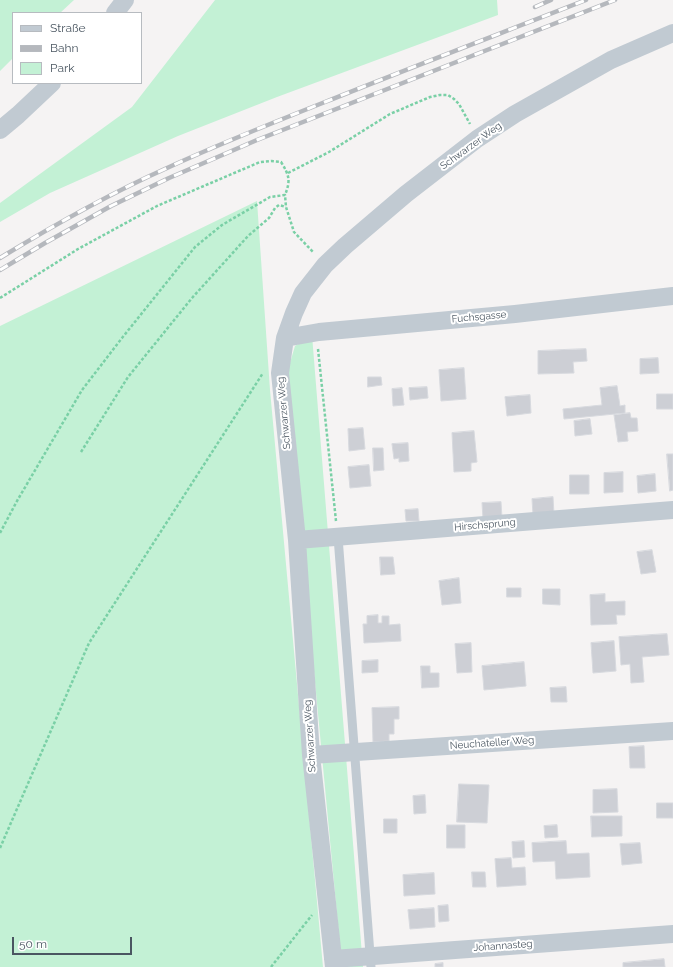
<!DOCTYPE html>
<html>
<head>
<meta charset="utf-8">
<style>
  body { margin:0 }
  #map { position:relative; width:673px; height:967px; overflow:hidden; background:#f5f3f3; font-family:Raleway,sans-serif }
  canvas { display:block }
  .legend { position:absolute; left:12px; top:12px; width:130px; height:72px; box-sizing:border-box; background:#fff; border:1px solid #b7bbc0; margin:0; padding:5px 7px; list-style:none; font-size:12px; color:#4a5661 }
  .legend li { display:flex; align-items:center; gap:8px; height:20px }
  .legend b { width:20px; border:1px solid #b7bbc0 }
  .scale { position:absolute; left:12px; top:937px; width:120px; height:18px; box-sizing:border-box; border:2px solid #4a5661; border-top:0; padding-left:5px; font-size:12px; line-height:14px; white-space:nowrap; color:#4a5661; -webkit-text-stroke:3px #fff; paint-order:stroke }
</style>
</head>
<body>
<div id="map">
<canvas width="673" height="967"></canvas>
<ul class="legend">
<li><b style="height:5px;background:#c1cad2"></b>Straße</li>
<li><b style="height:5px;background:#b5b8bd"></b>Bahn</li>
<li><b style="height:11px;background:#c3f1d5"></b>Park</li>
</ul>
<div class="scale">50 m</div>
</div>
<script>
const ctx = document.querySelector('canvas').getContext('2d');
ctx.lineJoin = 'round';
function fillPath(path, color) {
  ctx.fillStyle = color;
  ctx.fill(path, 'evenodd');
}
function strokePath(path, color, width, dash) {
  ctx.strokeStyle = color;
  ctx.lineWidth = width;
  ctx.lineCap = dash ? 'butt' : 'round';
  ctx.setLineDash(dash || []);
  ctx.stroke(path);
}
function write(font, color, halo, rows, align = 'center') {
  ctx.font = font + ' Raleway,sans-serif';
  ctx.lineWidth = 4;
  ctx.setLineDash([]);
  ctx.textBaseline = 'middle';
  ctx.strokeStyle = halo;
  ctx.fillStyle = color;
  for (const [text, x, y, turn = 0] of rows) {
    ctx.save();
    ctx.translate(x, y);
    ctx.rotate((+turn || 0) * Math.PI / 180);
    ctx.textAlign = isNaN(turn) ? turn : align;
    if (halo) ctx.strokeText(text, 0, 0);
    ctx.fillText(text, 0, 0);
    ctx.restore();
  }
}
fillPath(new Path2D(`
  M0 0H74L60 13H13V58L0 71Z
  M215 0H497L498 15 277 97 178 136 50 193 0 222V203L132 107Z
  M257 201 270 390 323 967H0V326Z
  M312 335 363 967H342L286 376 295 346Z`), '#c3f1d5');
const building = new Path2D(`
  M586 349 587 361 573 362 574 373 538 374V351Z
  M658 358 659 373 640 374V359Z
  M464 368 466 399 441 401 439 370Z
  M368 377H381L382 385 368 387Z
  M617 386 620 406 625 405V413L564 419 563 409 602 405 600 388Z
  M427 387 428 398 410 400 409 388Z
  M402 388 404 405 393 406 392 389Z
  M657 394H673V409H657Z
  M530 395 531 413 507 416 505 397Z
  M630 413 631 418H637L638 431 627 432 628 441 618 442 614 415Z
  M590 419 592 434 575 436 574 421Z
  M363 428 365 449 349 451 348 429Z
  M474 431 477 462 471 463V471L454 472 452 433Z
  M408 443 409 461 399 462V458L394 459 392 444Z
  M373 448H383L384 470 374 471Z
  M667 454H673V490L670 491Z
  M369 465 371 486 350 488 348 467Z
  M623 472V492L604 493V473Z
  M655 474 656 491 638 493 637 476Z
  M570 475H589V494H570Z
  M553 497 554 514 533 515 532 499Z
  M501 502 502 518 483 519 482 503Z
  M418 509 419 521H406L405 510Z
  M652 550 656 572 641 574 637 552Z
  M380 557H393L395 574 381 575Z
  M459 578 461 603 442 605 439 581Z
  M507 588H521V597H507Z
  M543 589H560V605L543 604Z
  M605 594V602L625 601V615H616L617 624 591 625 590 595Z
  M378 615V623H382V616H389V625L400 624 401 641 364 643 363 624H367V616Z
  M667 634 669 655 642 657 644 682 631 683 630 664 621 665 619 637Z
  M614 641 616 671 593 673 591 643Z
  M471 643 472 672 457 673 455 644Z
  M378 660V672L362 673V661Z
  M524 662 526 686 484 690 482 666Z
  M421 666H430V673H439V687L422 688Z
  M566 687 567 702H551L550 688Z
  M399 707V719H394V734H389V741L373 742 372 708Z
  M644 746 645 768H630L629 747Z
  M459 784 489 785 487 823 457 822Z
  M617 789 618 812 593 813V790Z
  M425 795 426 813 414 814 413 796Z
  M657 803H673V818H657Z
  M591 816H622V836L592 837Z
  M384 819H397V833H384Z
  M447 825H465V848H447Z
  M557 825 558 837 545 838 544 826Z
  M524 841 525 857 513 858 512 842Z
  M566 841 567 854 589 853 590 877 556 879 555 861 533 862 532 843Z
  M640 843 642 863 622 865 620 844Z
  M511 858 512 868 525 867 526 885 497 887 495 859Z
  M472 872H485L486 887H473Z
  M434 873 435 894 404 896 403 875Z
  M448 905 449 921 439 922 438 906Z
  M434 908 435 927 410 929 408 910Z
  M664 959 665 967H623V963Z
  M443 963V967H435V964Z`);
fillPath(building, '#cdcfd5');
strokePath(building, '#d7d9de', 1);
strokePath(new Path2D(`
  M288 173 329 152 390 114 430 97 440 95H448L454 99 459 104 470 124
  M0 298 78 249 157 206 260 162 271 161 281 162C289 175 291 180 285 195
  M318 349 336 521
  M81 452 128 377 192 298 248 236 269 218 275 208 279 205 286 207
  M0 533 17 501 82 390 122 338 195 247 222 225 270 197 285 195 286 207 294 232 314 253
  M0 848 89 643 263 373
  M271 967 312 915`), '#7ad0a6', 2.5, [3, 2]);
strokePath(new Path2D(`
  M338 537 371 967`), '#c1cad2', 9);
strokePath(new Path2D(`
  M115 13 125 0
  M0 130 18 115 52 83
  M285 338 319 332 515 314 673 296
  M297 540 673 510
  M311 755 673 731
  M333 959 673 934
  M334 967 311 755 297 540 280 373 285 338 294 313 303 293 325 265 345 246 406 194 477 139 515 114 611 60 673 33`), '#c1cad2', 18);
const rail = new Path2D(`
  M535 7 551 0
  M0 258C54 225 109 194 167 168 219 144 272 123 325 102 412 67 499 34 586 0
  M0 270 45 243 111 206 169 178 257 140 615 0`);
strokePath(rail, '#b5b8bd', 4.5);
strokePath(rail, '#fff', 3, [9]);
write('10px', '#4a5661', '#fff', [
  ["Schwarzer Weg",471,146,-36],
  ["Fuchsgasse",479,317,-5],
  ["Schwarzer Weg",284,413,-95],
  ["Hirschsprung",485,525,-5],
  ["Schwarzer Weg",310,736,-94],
  ["Neuchateller Weg",492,743,-4],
  ["Johannasteg",503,946,-4]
]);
</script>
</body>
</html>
